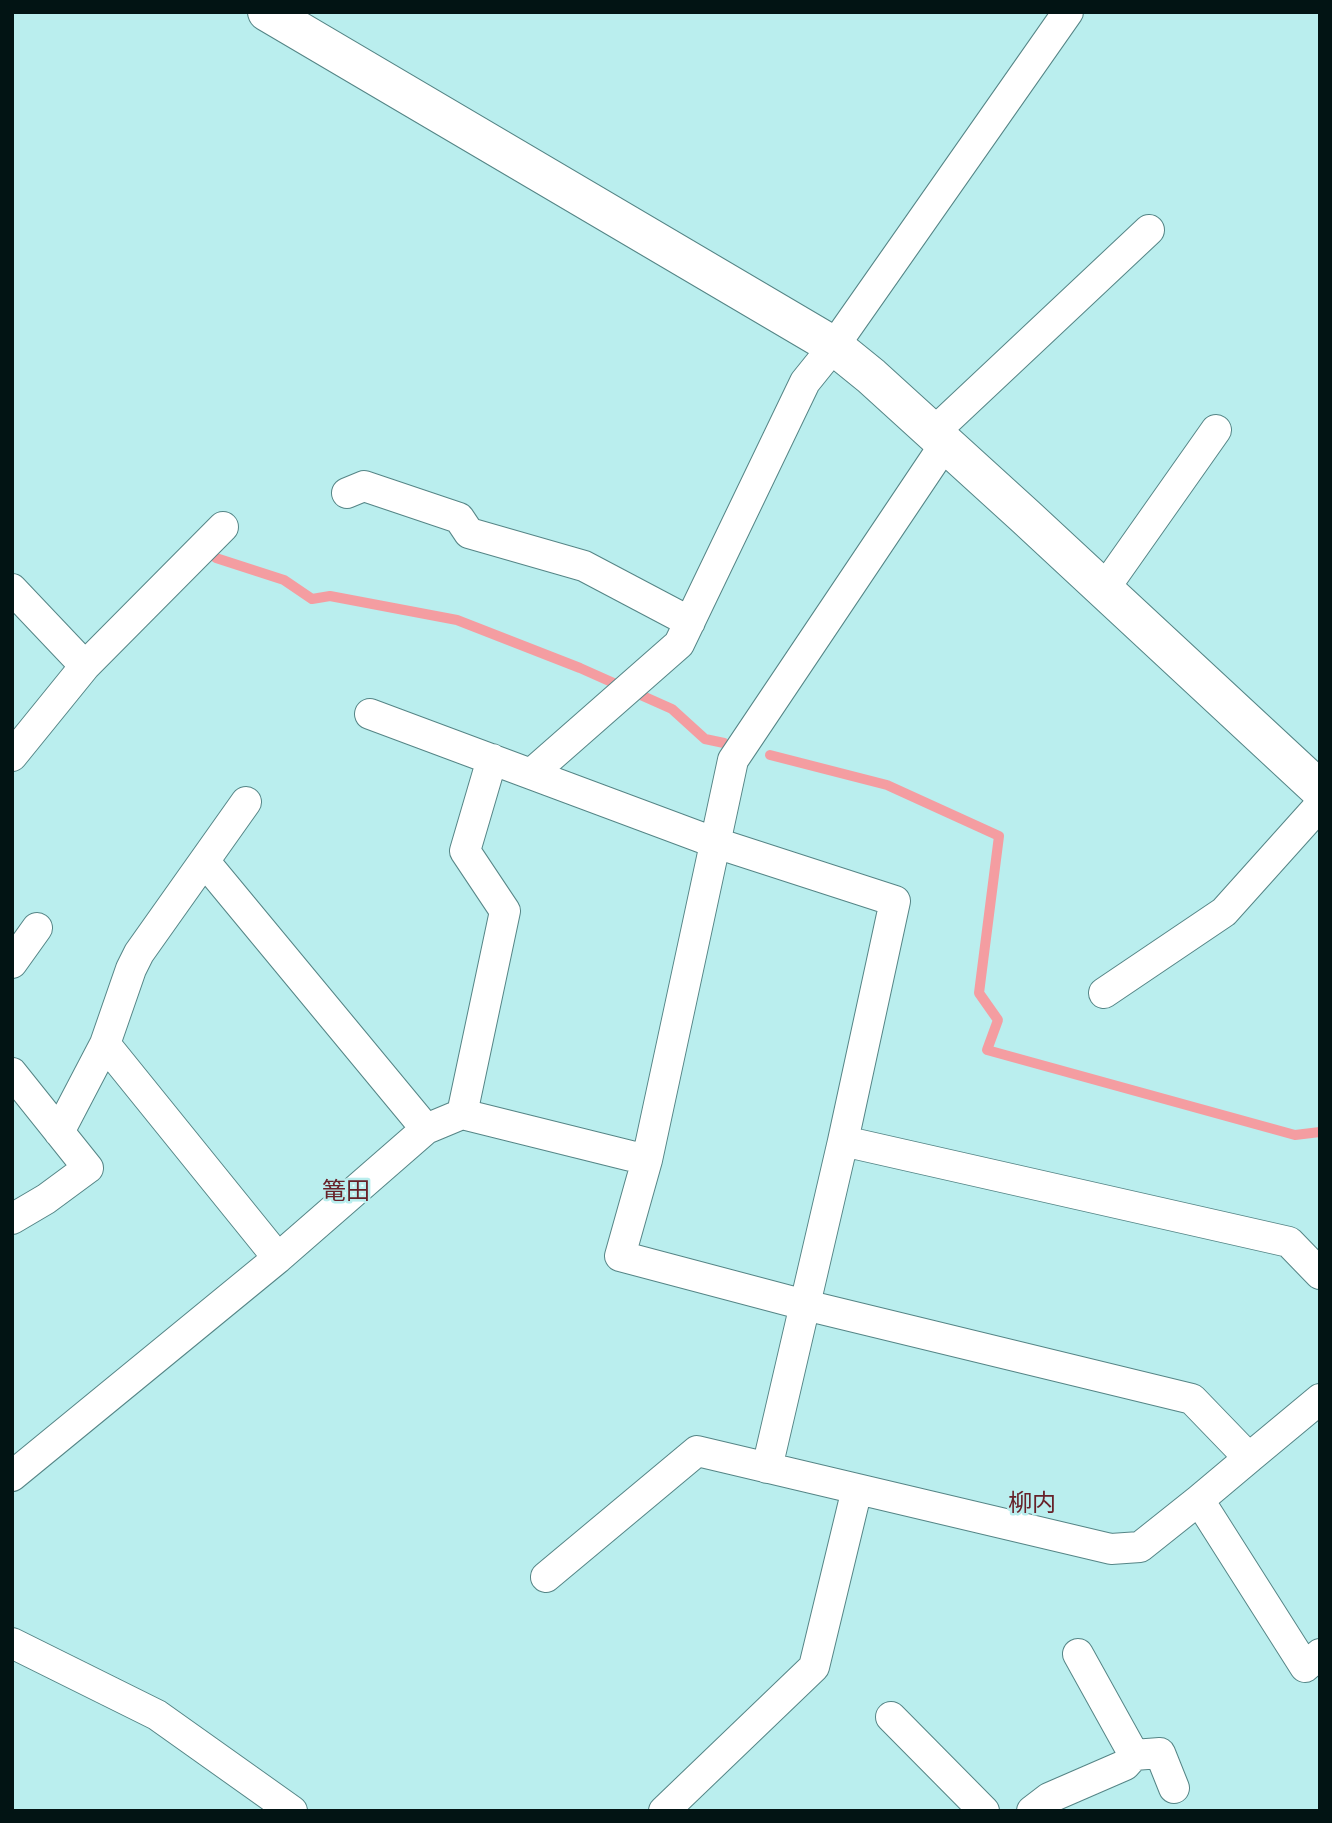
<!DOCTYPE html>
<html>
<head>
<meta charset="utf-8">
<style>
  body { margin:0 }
  #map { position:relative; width:1332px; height:1823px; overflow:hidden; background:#baeeee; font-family:"DM Sans",sans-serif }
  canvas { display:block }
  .frame { position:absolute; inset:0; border:14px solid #021414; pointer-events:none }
</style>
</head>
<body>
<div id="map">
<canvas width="1332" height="1823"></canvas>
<div class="frame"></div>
</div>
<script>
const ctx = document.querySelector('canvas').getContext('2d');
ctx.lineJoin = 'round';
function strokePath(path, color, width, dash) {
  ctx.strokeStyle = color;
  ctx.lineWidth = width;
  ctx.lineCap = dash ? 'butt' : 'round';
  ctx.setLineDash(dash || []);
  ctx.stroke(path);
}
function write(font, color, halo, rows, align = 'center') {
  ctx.font = font + ' "DM Sans","Noto Sans JP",sans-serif';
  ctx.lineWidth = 5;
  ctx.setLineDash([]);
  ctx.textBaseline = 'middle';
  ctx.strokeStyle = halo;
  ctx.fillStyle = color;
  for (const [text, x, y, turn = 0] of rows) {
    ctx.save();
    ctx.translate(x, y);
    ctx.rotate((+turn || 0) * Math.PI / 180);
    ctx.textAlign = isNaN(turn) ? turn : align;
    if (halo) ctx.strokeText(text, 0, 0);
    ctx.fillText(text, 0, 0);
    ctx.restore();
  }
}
strokePath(new Path2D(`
  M216 558 284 580 312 599 330 596 457 620 580 668 672 709 705 739 724 743
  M770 755 887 785 999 836 979 993 998 1020 987 1050 1295 1135 1320 1132`), '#f49da1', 10);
const street = new Path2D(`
  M933 433 1149 230
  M945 444 733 760 647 1160 620 1256 805 1305 1192 1399 1249 1458 1199 1500 1305 1667 1320 1654
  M347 493 364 486 459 518 469 533 584 566 690 622
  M12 589 85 666 223 527
  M1104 589 1216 430
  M370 714 716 843 895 901 843 1141 1289 1242 1320 1274
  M12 756 85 666
  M531 774 679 644 805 382 834 346 1068 12
  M246 802 139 953 131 969 105 1044 278 1258
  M205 862 426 1129
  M12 963 37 928
  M1104 993 1224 912 1320 805
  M12 1073 88 1168 46 1199 12 1219
  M462 1114 505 911 465 851 492 759
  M59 1132 105 1044
  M1249 1458 1320 1399
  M767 1468 843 1141
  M12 1476 278 1258 426 1129 462 1114 647 1160
  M546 1577 697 1451 1111 1549 1140 1547 1199 1500
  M12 1643 157 1715 292 1811
  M891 1717 984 1811
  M1134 1755 1160 1753 1174 1788
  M664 1811 814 1667 857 1489
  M1032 1811 1049 1798 1125 1765 1134 1755 1078 1654`);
const secondary = new Path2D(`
  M267 12 834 346 871 376 1026 517 1320 790`);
strokePath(street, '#558586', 32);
strokePath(secondary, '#558586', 40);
strokePath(street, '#fff', 30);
strokePath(secondary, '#fff', 38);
write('24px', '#672129', '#baeeee', [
  ["篭田",346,1193],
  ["柳内",1032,1505]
]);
</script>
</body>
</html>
